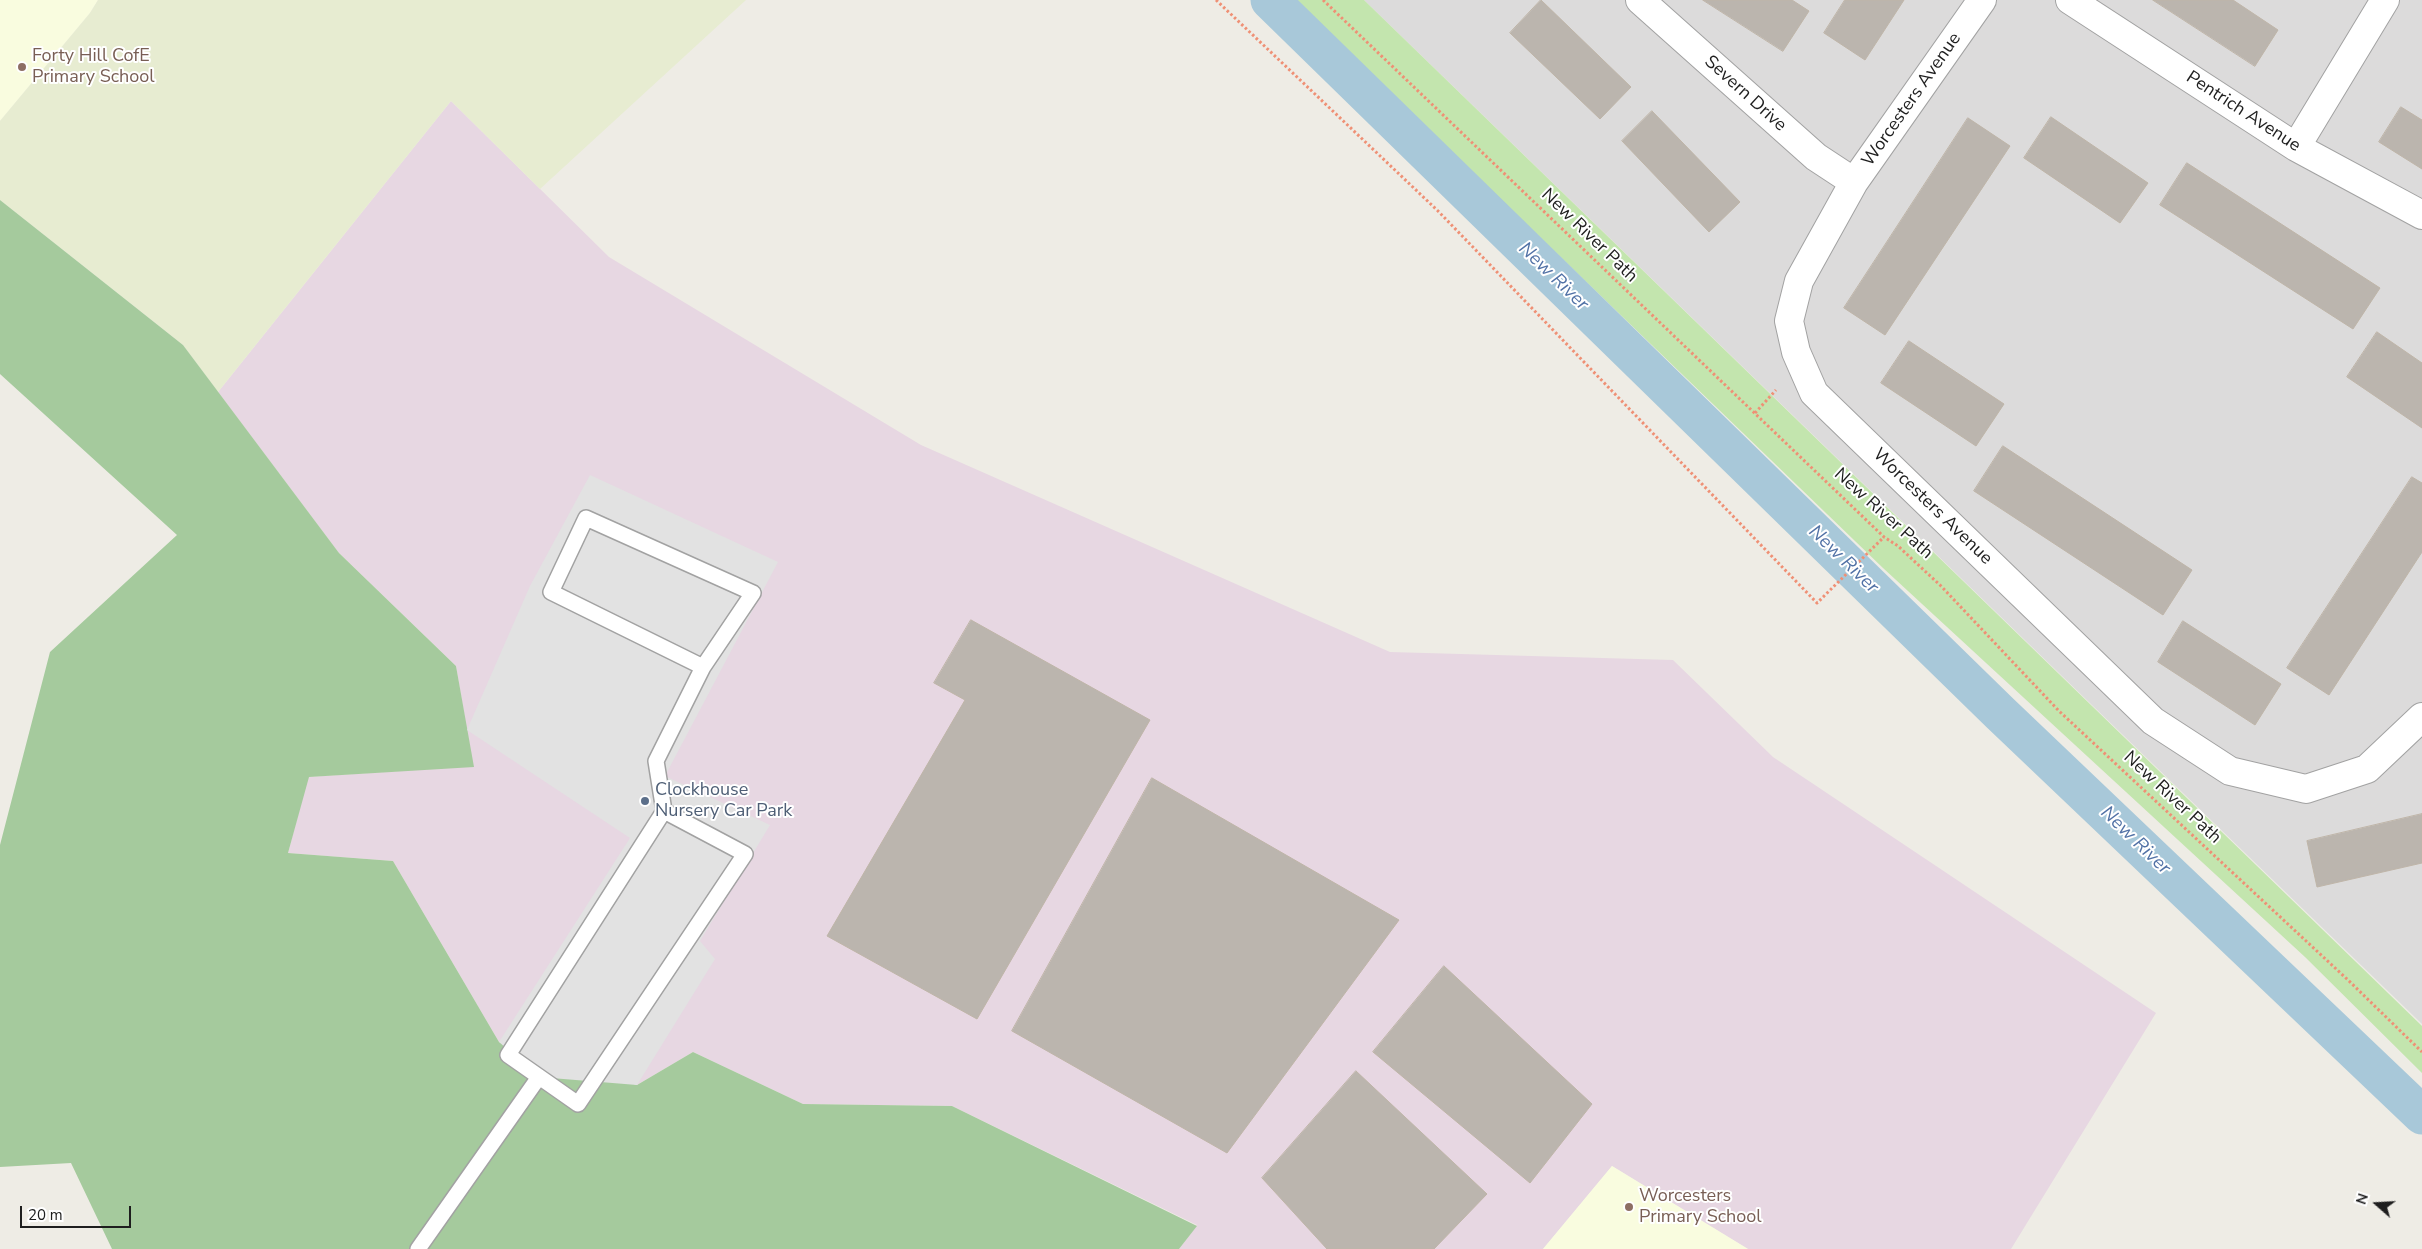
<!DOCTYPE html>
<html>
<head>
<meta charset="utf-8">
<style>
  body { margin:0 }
  #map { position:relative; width:2422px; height:1249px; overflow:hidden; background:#eeece5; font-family:"Nunito Sans",sans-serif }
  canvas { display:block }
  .north { position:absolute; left:2352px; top:1179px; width:50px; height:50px; -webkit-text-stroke:4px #fff; paint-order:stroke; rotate:289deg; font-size:14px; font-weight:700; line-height:20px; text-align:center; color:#1e1e1e }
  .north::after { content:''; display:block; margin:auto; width:18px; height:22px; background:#1e1e1e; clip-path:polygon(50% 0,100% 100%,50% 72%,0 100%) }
  .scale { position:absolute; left:20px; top:1206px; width:111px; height:22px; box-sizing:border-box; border:2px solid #1e1e1e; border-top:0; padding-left:6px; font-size:15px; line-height:18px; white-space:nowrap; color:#1e1e1e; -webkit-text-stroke:4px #fff; paint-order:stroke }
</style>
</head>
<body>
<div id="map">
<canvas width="2422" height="1249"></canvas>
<div class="north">N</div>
<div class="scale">20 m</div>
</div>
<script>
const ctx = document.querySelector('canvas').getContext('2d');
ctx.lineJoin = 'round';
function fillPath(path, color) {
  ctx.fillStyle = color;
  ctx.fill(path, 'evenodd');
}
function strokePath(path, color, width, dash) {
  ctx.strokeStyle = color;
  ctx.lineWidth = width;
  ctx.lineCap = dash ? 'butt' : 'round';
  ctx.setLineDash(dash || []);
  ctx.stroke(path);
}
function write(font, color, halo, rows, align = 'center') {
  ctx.font = font + ' "Nunito Sans",sans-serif';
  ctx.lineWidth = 4;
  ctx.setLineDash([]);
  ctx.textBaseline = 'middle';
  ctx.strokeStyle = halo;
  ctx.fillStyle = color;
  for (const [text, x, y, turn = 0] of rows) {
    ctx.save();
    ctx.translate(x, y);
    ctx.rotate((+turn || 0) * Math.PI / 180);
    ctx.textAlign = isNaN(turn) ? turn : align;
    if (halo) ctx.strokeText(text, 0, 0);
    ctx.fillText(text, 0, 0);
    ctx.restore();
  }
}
fillPath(new Path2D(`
  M1364 0H2422V1024L2095 708Z`), '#dcdbdb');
fillPath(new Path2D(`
  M451 101 609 257 921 445 1390 652 1673 660 1773 757 2156 1013 2011 1249H1748L1612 1166 1543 1249H1179L1197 1225 952 1106 803 1104 693 1052 637 1085 499 1042 393 861 288 853 308 777 473 766 456 666 339 553 218 392Z`), '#e7d7e2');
fillPath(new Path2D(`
  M0 0H98L90 13 0 121Z
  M1612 1166 1748 1249H1543Z`), '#f9fcdf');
fillPath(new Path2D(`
  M98 0H746L540 189 451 101 218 392 183 345 0 200V121L90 13Z`), '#e7ecd1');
fillPath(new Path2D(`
  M1294 0H1364L2422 1026V1073L2305 957 1883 568Z`), '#c3e5ae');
fillPath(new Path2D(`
  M0 200 183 345 339 553 456 666 474 767 309 777 288 853 393 861 499 1042 637 1085 693 1052 803 1104 952 1106 1197 1226 1179 1249H112L71 1163 0 1167V845L50 652 177 535 0 374Z`), '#a5ca9d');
fillPath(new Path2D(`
  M590 475 778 562 665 776 770 825 700 941 715 959 637 1085 539 1077 499 1042 630 838 467 730 530 586Z`), '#e2e2e2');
strokePath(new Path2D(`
  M1270 0 2000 713 2422 1115`), '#a8c8d9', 39);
const building = new Path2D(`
  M1541 0 1631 87 1600 119 1510 33Z
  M1703 0H1792L1809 11 1783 51Z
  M1845 0H1904L1865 60 1824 33Z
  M2153 0H2233L2278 30 2255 66Z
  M2401 107 2422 120V169L2379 142Z
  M1652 111 1740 202 1709 232 1622 141Z
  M2051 117 2148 183 2120 223 2024 158Z
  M1968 118 2010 146 1885 335 1844 308Z
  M2187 163 2380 288 2353 329 2160 205Z
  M2377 332 2422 363V428L2347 377Z
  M1909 341 2004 404 1976 446 1881 383Z
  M2003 446 2192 570 2163 615 1974 491Z
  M2412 477 2422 483V552L2329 695 2287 668Z
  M971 620 1150 720 977 1019 827 936 965 700 934 683Z
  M2183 621 2281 684 2255 725 2158 662Z
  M1152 778 1399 920 1227 1153 1012 1031Z
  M2422 814V863L2317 887 2307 841Z
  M1444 966 1592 1104 1530 1183 1373 1052Z
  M1356 1071 1487 1194 1434 1249H1327L1262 1178Z`);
fillPath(building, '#bbb5ae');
strokePath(building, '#bfb5a8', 1);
const lane = new Path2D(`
  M664 811 745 854 578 1104 508 1055 664 811 656 761 703 667 753 593 586 518 551 592 703 667
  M418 1249 539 1077`);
const street = new Path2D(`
  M1640 0 1816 157 1854 182
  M1982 0 1854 182 1799 281 1789 321 1796 352 1814 393 2153 721 2230 771 2306 789 2367 769 2422 717
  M2070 0 2296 147 2422 215
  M2296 147 2385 0`);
strokePath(lane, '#a2a2a2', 18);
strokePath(street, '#a2a2a2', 30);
strokePath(new Path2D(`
  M1216 0 1438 211 1817 603 1884 537
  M1323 0 1884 537 1898 546 1941 586 2059 711 2348 980 2422 1052
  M1755 413 1776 390`), '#ef9075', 3, [2.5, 2.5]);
strokePath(lane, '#fff', 15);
strokePath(street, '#fff', 28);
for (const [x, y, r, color] of [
  [22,67,5,"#8d6e63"],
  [645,801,5,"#5c6f8a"],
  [1629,1207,5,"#8d6e63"]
]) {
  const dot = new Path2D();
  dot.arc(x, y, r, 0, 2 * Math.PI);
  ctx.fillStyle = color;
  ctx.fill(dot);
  strokePath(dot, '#fff', 2);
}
write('18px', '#785e54', '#fff', [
  ["Forty Hill CofE",32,57],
  ["Primary School",32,78],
  ["Worcesters",1639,1197],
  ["Primary School",1639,1218]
], 'left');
write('18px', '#1e1e1e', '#fff', [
  ["Severn Drive",1745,94,42],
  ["Worcesters Avenue",1912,100,-55],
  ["Pentrich Avenue",2243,112,33],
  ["New River Path",1589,236,44],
  ["Worcesters Avenue",1932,507,44],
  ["New River Path",1883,514,42],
  ["New River Path",2172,798,43]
]);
write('18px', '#4e5e75', '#fff', [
  ["Clockhouse",655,791],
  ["Nursery Car Park",655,812]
], 'left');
write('italic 19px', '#5272a6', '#fff', [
  ["New River",1553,277,44],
  ["New River",1843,560,44],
  ["New River",2135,841,44]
]);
</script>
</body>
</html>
